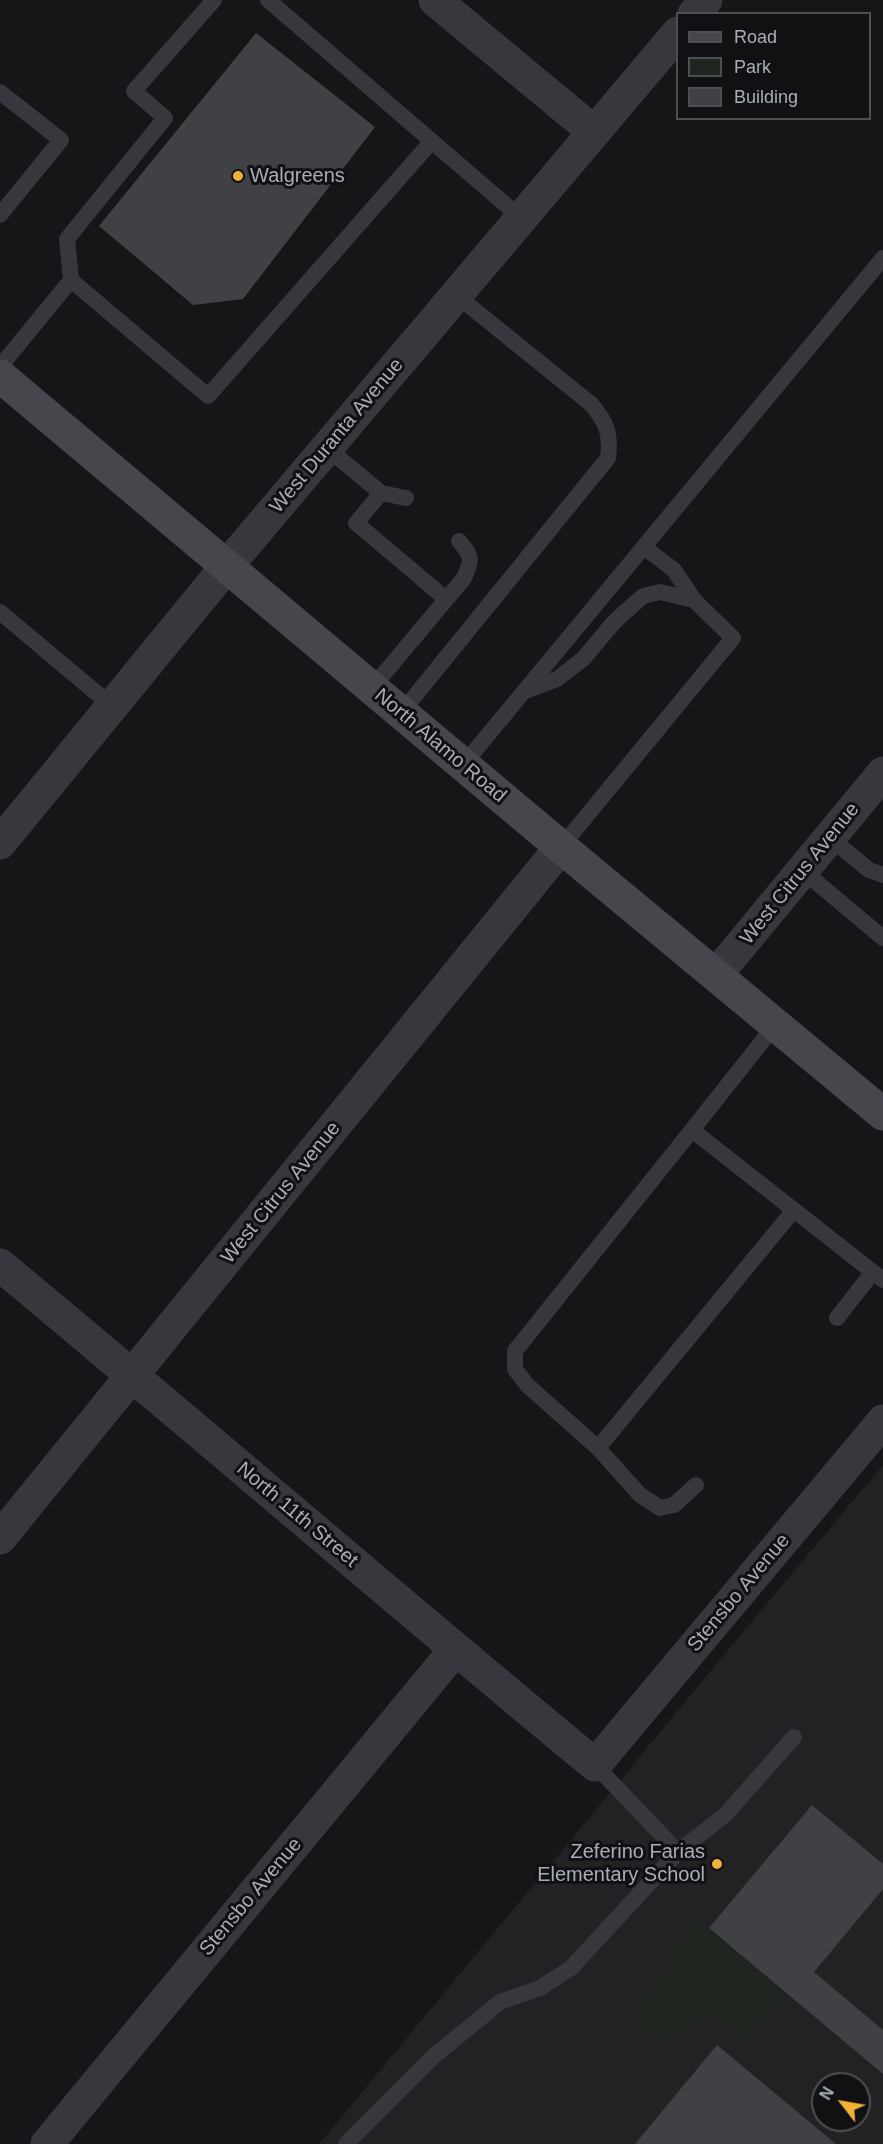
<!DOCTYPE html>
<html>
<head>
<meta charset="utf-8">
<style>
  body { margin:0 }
  #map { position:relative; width:883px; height:2144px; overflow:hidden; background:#161618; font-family:Helvetica,sans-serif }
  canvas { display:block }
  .legend { position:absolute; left:676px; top:12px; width:195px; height:108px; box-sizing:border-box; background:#111113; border:2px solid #4d4f55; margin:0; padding:8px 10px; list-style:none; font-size:18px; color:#a8adb8 }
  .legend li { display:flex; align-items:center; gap:12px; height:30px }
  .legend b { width:30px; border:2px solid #4d4f55 }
  .north { position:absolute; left:811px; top:2072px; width:60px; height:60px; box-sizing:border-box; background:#111113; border:2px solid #4d4f55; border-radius:50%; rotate:301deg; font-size:16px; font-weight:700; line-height:24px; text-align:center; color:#a8adb8 }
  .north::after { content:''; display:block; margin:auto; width:21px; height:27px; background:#f2b134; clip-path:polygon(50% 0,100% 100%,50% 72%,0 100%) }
</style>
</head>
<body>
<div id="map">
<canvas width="883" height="2144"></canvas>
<ul class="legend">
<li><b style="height:8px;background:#45474d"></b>Road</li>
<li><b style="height:16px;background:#1e261f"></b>Park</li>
<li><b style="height:16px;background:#404145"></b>Building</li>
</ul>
<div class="north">N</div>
</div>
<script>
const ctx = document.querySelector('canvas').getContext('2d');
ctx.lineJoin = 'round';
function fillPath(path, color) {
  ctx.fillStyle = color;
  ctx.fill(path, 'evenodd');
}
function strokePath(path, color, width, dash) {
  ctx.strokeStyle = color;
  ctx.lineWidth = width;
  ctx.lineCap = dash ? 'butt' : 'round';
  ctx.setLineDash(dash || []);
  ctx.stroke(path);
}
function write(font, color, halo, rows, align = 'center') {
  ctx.font = font + ' Helvetica,sans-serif';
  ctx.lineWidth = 6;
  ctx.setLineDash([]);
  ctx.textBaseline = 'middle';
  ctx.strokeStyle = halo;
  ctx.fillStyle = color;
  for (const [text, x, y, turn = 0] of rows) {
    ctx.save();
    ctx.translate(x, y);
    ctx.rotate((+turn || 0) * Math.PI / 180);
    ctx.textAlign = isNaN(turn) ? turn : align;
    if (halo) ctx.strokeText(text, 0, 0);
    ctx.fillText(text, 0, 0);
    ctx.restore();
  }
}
fillPath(new Path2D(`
  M883 1465V2144H319L733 1644ZM823 2084H859V2120H823Z`), '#222225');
fillPath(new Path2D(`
  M698 1921 783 1993 744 2040 711 2013 674 2036 665 2032 656 2040 641 2026 635 2010 669 1969 663 1964Z`), '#1e261f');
fillPath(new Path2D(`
  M256 33 375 127 243 299 193 305 99 226Z
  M812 1805 883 1864V1889L814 1972 883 2030V2074L709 1928Z
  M717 2045 836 2144H635Z`), '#404145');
strokePath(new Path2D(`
  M214 0 134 91 165 118 67 239 71 280 208 396 432 141
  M268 0 521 218
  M0 92 61 140 0 215
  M0 367 71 280
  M327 448 381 493 356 523 446 599
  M381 493 406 498
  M0 612 112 706
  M372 688 464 578C473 559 472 556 459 541
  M528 690 557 679 583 659 614 622 643 596 660 592 694 600
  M401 713 608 458C611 433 607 423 591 404L456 295
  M463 765 883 258
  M829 837 869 870 883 875
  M561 847 733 638 694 600 674 570 644 547
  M802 870 883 938
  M776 1024 692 1130 883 1280
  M692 1130 515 1351V1369L527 1385 598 1448 640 1495 660 1508 674 1505 696 1485
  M837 1318 873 1272
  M598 1448 794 1210
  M595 1765 678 1852
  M346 2144 434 2056 500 2002 540 1988 571 1968 678 1852 726 1814 794 1737`), '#37383d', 16);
strokePath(new Path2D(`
  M435 0 594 132
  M716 975 883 773
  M0 1265C199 1430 395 1600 595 1765L883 1421
  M0 1538 561 847
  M47 2144 455 1650`), '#37383d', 33);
strokePath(new Path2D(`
  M694 14 706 0
  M0 843 226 567 678 33`), '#37383d', 33);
strokePath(new Path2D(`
  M0 376 561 847 883 1114`), '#45474d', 33);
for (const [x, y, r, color] of [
  [238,176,6,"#f2b134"],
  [717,1864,6,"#f2b134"]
]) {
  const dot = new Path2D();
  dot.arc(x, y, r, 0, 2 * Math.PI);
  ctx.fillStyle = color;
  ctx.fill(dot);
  strokePath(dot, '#111113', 2);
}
write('20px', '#a8adb8', '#111113', [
  ["Walgreens",250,176],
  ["Zeferino Farias",705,1852,"right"],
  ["Elementary School",705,1875,"right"]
], 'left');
write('20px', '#a8adb8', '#111113', [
  ["West Duranta Avenue",337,436,-50],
  ["North Alamo Road",440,746,40],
  ["West Citrus Avenue",800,874,-51],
  ["West Citrus Avenue",281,1193,-51],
  ["North 11th Street",297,1515,40],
  ["Stensbo Avenue",739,1593,-50],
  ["Stensbo Avenue",251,1897,-50]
]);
</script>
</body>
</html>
